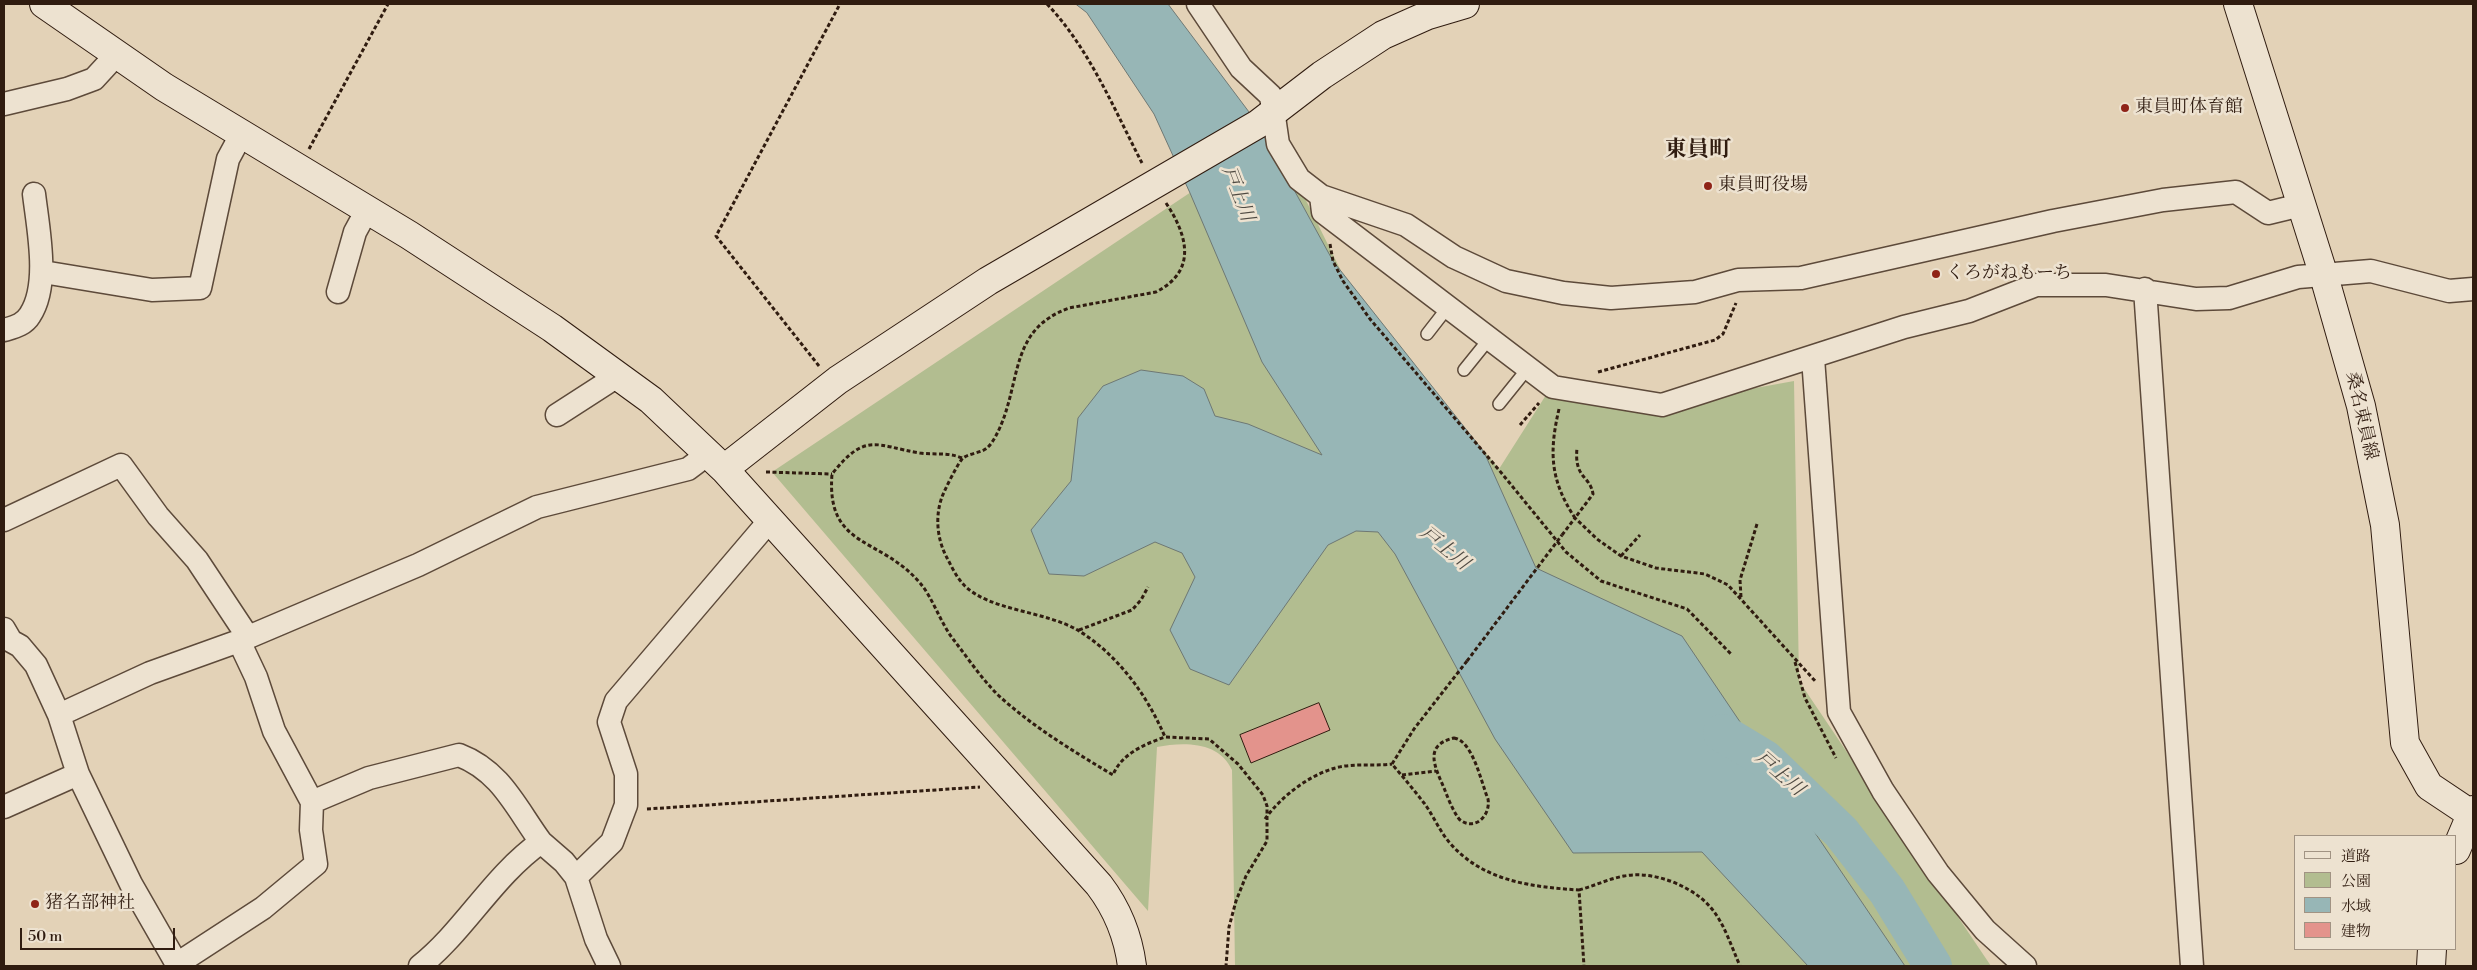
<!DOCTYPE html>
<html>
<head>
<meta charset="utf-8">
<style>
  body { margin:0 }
  #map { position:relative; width:2477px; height:970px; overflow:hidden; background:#e3d2b7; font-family:"Libre Bodoni","Noto Serif JP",serif }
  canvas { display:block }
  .frame { position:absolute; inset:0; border:5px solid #301c10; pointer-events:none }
  .legend { position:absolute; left:2294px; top:835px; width:162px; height:115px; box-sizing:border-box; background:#ede2d0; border:1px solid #a19383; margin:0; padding:6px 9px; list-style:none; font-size:15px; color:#301c10 }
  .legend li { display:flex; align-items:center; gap:10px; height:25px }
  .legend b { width:25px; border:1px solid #a19383 }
  .scale { position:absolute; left:20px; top:928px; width:155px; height:22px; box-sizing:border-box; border:2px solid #301c10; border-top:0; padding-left:6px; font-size:15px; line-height:18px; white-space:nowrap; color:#301c10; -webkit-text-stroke:4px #ede2d0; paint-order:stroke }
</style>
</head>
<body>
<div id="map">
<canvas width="2477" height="970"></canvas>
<div class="frame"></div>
<ul class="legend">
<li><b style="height:6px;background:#ede2d0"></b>道路</li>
<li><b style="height:14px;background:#b2bd90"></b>公園</li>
<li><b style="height:14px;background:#97b6b6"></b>水域</li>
<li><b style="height:14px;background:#e3938c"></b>建物</li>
</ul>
<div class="scale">50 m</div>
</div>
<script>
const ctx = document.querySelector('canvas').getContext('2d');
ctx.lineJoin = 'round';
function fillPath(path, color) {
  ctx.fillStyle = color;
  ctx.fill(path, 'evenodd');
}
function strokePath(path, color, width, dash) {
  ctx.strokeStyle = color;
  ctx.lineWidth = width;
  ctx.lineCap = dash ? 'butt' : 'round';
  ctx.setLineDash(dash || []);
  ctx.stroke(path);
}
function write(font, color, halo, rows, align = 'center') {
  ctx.font = font + ' "Libre Bodoni","Noto Serif JP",serif';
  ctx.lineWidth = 5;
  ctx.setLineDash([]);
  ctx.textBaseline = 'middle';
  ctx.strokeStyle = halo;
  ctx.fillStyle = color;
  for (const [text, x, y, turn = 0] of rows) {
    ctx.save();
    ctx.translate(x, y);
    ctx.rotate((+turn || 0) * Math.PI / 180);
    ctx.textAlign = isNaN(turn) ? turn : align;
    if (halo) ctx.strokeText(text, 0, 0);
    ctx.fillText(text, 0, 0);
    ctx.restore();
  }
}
fillPath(new Path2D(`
  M1278 144 1354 297 1499 469 1546 395 1662 405 1794 381 1799 681 1991 966H1235L1232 770C1219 741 1183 742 1157 747L1148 911 772 472 1206 182Z`), '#b2bd90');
const water = new Path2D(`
  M1076 4H1168L1258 124 1333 261 1484 452 1536 568 1682 636 1905 966H1808L1702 852 1573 853 1495 739 1395 554 1378 532 1356 531 1328 545 1229 685 1190 669 1170 630 1195 577 1182 553 1155 542 1084 576 1049 574 1031 530 1071 481 1078 418 1103 386 1141 370 1183 376 1204 389 1215 416 1248 424 1322 455 1262 362 1190 193 1154 114 1087 13Z`);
fillPath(water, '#97b6b6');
strokePath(water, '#6e7874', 1);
strokePath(new Path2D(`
  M1722 733 1765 759 1841 832 1887 891 1933 966`), '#97b6b6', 38);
const building = new Path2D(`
  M1319 703 1330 730 1251 763 1240 735Z`);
fillPath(building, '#e3938c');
strokePath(building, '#301c10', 1);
const lane = new Path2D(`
  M1427 334 1448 307
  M1464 370 1489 339
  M1499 404 1528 368`);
const street = new Path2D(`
  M1198 4 1241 68 1271 96 1278 144 1299 179 1321 196 1406 225 1454 257 1506 281 1563 293 1611 298 1695 292 1738 280 1801 278 2053 221 2163 200 2236 192 2268 213 2301 205
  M4 104 67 89 94 79 117 54
  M1321 196 1323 212 1553 387 1662 405 1904 327 1969 311 2036 285H2106L2196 299 2229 298 2298 277 2371 271 2449 291 2473 289
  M43 272 152 290 200 288 228 159 241 135
  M2145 289 2192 966
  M338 292 355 232 367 210
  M4 330C14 327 24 325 30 315 50 285 38 228 34 194
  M1813 358 1839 712 1883 791 1938 873 1985 930 2025 966
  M557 415 619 375
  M4 520 121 465 158 516 197 560 248 637
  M4 629 11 641 20 646 36 665 59 715 78 774 131 884 178 966
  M59 715 150 673 239 641 418 565 537 507 688 469 708 454
  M312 802 369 778 459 755C501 771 516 808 541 842
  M4 807 78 774
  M576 877 612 842 626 805V774L609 722 616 701 771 519
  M177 964 263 908 316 864 311 830 312 802 274 731 256 677 239 641
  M420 966C465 930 493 876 541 842L564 862 576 877 596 939 609 966`);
const secondary = new Path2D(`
  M44 4 164 87 409 235 552 328 651 400 724 469
  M2238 4 2324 276 2361 406 2385 525 2405 743 2429 786 2471 814
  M2456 850 2473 810
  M1132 966C1128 935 1118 910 1099 885L724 469 838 380 988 281 1258 124 1322 75 1383 35 1428 15 1465 4
  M2431 966 2432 949`);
strokePath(lane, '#5d4a3a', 14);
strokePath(street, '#5d4a3a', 25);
strokePath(secondary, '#301c10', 30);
strokePath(new Path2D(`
  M1047 4C1089 48 1114 109 1142 163
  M309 149 388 4
  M1166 203C1188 236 1197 271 1156 292L1069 308C1011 329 1021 377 1001 425 998 432 993 443 987 448 981 453 970 453 963 458 959 461 944 491 942 497 935 516 937 538 946 556 951 565 956 577 964 585 989 611 1047 611 1079 631 1118 655 1147 695 1165 737L1209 739 1238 764 1263 795 1267 806V841L1246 876 1236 901 1229 927 1226 966
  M1330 244 1333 261 1343 281 1370 319 1499 470 1566 552 1601 581 1687 609 1731 654
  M819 366 716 236 840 4
  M1598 372 1715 340 1723 334 1736 303
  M1559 409C1549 452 1550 480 1575 518L1593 494C1590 475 1574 479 1577 448
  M1520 425 1539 403
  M962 458C948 452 935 455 920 453 876 446 866 431 832 474 826 549 880 536 920 583 933 598 940 622 953 639 967 657 981 678 998 695 1033 727 1073 751 1113 775 1121 754 1145 744 1165 737
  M766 472 832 474
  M1562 535 1575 518 1597 539 1621 556 1656 568 1705 574 1728 585 1816 682
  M1621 556 1640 535
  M1741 597 1740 580 1757 524
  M1079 630 1132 610 1141 600 1148 587
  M1467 661 1414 729 1392 764C1403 777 1414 790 1424 803 1433 815 1439 830 1449 842 1482 881 1531 887 1579 890L1584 966
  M1795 662 1805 698 1836 758
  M1454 738C1473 741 1481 782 1488 799 1491 816 1474 832 1459 819 1452 809 1448 798 1444 788 1435 767 1423 745 1454 738Z
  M1402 775 1436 771
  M647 809 980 787
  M1265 819C1282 795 1315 770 1345 766 1361 764 1377 766 1392 764
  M1579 890C1594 886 1608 879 1624 876 1641 873 1657 876 1673 882 1718 901 1722 924 1740 966`), '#301c10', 3, [4, 2.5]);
strokePath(lane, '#ede2d0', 11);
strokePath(street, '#ede2d0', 22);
strokePath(secondary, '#ede2d0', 28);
strokePath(new Path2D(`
  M1467 661 1562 535`), '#301c10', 3, [4, 2.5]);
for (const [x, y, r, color] of [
  [2125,108,5,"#8f2418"],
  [1708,186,5,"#8f2418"],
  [1936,274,5,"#8f2418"],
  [35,904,5,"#8f2418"]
]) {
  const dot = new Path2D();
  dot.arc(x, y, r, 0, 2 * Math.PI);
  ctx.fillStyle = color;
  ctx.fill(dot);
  strokePath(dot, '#ede2d0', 2);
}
write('18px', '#301c10', '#ede2d0', [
  ["東員町体育館",2135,108],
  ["東員町役場",1718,186],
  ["くろがねもーち",1946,274],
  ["猪名部神社",45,904]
], 'left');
write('18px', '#301c10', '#ede2d0', [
  ["桑名東員線",2361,416,77]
]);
write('italic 19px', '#4f4a42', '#ede2d0', [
  ["戸上川",1237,194,69],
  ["戸上川",1444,549,39],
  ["戸上川",1779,774,41]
]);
write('bold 22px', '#301c10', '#ede2d0', [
  ["東員町",1698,151]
]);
</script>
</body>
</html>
